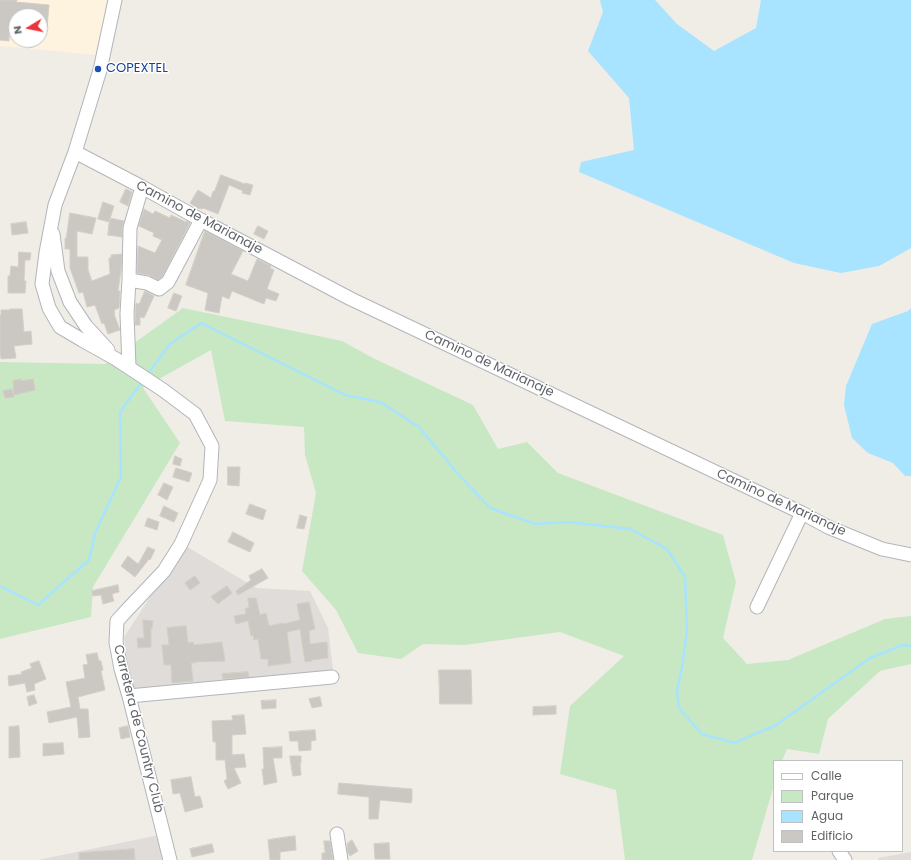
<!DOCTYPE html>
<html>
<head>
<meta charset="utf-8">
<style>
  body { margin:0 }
  #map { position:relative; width:911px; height:860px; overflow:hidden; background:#f0ede7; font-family:Poppins,sans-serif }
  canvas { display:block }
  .legend { position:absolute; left:773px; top:760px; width:130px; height:92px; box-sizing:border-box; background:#fff; border:1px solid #bfc1c2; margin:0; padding:5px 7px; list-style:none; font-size:12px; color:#5e6367 }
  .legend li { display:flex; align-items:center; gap:8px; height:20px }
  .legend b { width:20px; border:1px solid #bfc1c2 }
  .north { position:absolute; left:8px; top:8px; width:40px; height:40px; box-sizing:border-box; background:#fff; border:1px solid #bfc1c2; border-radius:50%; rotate:260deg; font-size:11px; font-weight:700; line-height:16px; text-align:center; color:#5e6367 }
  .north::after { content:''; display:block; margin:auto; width:14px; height:18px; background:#ea333a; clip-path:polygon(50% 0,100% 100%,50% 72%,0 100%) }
</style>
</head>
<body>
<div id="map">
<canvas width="911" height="860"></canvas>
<ul class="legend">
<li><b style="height:5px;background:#fff"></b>Calle</li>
<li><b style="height:11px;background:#c8e8c3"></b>Parque</li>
<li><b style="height:11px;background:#a8e3ff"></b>Agua</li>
<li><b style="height:11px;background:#cbc8c3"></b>Edificio</li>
</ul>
<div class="north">N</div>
</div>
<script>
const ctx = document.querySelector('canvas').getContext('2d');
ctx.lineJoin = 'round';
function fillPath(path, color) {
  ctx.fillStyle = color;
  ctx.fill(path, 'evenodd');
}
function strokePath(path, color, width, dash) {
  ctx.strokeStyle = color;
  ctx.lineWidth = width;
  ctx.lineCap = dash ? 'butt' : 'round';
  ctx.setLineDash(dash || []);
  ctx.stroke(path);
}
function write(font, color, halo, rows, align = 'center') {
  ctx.font = font + ' Poppins,sans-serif';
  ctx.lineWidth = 3;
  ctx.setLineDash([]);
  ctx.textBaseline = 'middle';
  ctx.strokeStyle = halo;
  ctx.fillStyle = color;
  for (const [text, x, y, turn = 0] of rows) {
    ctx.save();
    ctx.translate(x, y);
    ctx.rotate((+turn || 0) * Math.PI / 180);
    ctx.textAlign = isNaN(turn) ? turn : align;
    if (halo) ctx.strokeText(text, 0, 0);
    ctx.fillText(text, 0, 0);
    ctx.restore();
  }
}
fillPath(new Path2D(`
  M0 0H107L96 55 0 46ZM16 16H40V40H16Z`), '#fef3de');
fillPath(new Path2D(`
  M184 545 256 588 310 591 328 628 333 670 131 694 124 637Z
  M159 835 164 860H38Z
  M911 852V860H878V858Z`), '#dfdcd9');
fillPath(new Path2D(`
  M183 308 342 341 373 358 473 405 498 449 527 442 558 473 723 535 736 582 723 638 747 664 788 660 885 619 911 616V664L880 671 828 719 819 754 787 749 782 761H774V785L752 860H625L616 790 560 774 570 706 624 656 560 632 465 645 423 644 401 659 358 653 336 610 302 571 316 493 305 455 304 427 225 421 211 350 143 388 180 443 93 587 91 617 0 639V362L105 364Z`), '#c8e8c3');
fillPath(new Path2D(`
  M600 0H655L677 24 714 51 756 28 761 0H911V248L879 266 841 273 794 263 579 172 581 162 634 150 629 98 588 51 603 12Z
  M911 308V476H905L893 463 868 453 852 438 844 405 846 386 872 324 908 311Z`), '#a8e3ff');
strokePath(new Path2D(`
  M149 372 170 344 201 323 345 395 380 402 419 427 458 474 490 508 535 524 568 522 630 529 667 549 685 577 687 631 682 667 677 690 679 708 702 734 734 743 776 725 870 658 903 645 911 646
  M0 586 38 605 89 560 95 533 121 477 120 412 141 383`), '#a8e3ff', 2.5);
const building = new Path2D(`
  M0 0H17L16 2 49 5 47 27 40 26V16H16V34H9V41L0 40Z
  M221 175 245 184V183L253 185 250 195 242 193 243 191 229 185 218 214 203 208 202 209 197 208 190 203 198 190 211 198 213 191 214 192Z
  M126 189 132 192 128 206 120 202Z
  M103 202 114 206 109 222 98 219Z
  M144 209 153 214 155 211 170 218 171 215 186 222 187 221 190 223 162 277 158 280 149 275 137 273 138 248V246L155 253 162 240 153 236 154 233 139 226Z
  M70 213 96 218 92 234 77 231V257H88V270L92 281 110 274 109 258H111V255L122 254 121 270 118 291H120L119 308 114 310 115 313 114 314 120 330 108 334 104 323 102 324 95 305 87 307 83 292 79 293 70 268V249H65V238H66Z
  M110 218 124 221 122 228V237L108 235Z
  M26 222 28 233 12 235 11 224Z
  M258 226 268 231 264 239 254 234Z
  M205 231 243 251 231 274 248 281 257 259 271 266 270 268 274 270 267 289 279 294 276 301 266 298 264 304 232 291 229 299 222 296 219 313 205 310 208 293 186 285Z
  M19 252 31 253 30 260H25L24 281H26L25 293H8V276H10L11 266 18 267Z
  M145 291 154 296 144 318 140 317V325H135L136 303 139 304Z
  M174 293 182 296 176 311 168 308Z
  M10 309H22L24 332 31 331 32 344 14 346 16 358 1 359 0 349V316L1 315V310H10Z
  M21 379V381L33 379 35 390 14 395 13 381Z
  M12 389 14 397 5 398 3 391Z
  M175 456 182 459 180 466 173 464Z
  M228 467H240L239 486 228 485Z
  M176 468 192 473 189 482 173 477Z
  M164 483 173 487 167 500 158 495Z
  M250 504 266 510 263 520 246 514Z
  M164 506 178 513 174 522 160 516Z
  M300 515 307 517 304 529 297 528Z
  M148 518 159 522 157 530 145 526Z
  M233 532 254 543 250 552 228 542Z
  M148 547 155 550 150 560 149 559 135 577 121 566 128 556 138 564Z
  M262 569 268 578 238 595 236 591 251 580 249 576Z
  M195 576 200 583 190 590 185 583Z
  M118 585 119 592 112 594 114 601 103 604 101 595 93 596 92 591Z
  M227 586 232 593 218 604 211 597Z
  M248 598H256L260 615 266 613 269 626 283 623V624L300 620 297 604 309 602 315 629 309 631 310 644 327 642 328 658 312 660V661L305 662 300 629 287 632 291 663 268 666V659H261L258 639 254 640 253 635 251 636 248 621 236 624 234 616 246 614 245 609 249 607Z
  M143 620 153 621 152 629 151 628V647L138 648 137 638H144Z
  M186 626 188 643 193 642 194 645 222 642 225 661 195 662V663H191L193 681 172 683 171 665H164L162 645H169L167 628Z
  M97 653 99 661H101L103 670 101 671 105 690 78 697 80 709H88L90 737 79 738 77 717 49 723 47 712 71 707 66 682 85 678 83 665 88 664 86 655Z
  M39 661 46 679 34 684 35 690 27 692 25 683 9 686 8 676 22 674 21 672 32 668 30 664Z
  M439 670H471L472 704H440Z
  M248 672 249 677 223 679 222 674Z
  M34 695 37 703 29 706 27 697Z
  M320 697 322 706 312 708 309 699Z
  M276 700V708L262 709 261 701Z
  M556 706V714L533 715V707Z
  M244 715 246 734 232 735V755L244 754 246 767 234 768 241 783 228 789 224 781 227 779 225 760H216V742H213L212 721 233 720 232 716Z
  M19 726 20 757 9 758V727Z
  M128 726 130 737 121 739 119 728Z
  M315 730 316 740 311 741V750L299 751 298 741H290L289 732Z
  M63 743 64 754 43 756V744Z
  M282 747V758H273L277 782 264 785 262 769H264L263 748Z
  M290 756H301V763H300L301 775 293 776Z
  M191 777 195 797 200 796 203 807 185 812 180 793 173 794 171 780Z
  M339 783 412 789V800L411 803 380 800 378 819H369V797L338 794Z
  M295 836 296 850 280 852V860H270L268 840Z
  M352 840 358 851 350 856 348 853 347 844Z
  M324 841H330L333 860H322V853H325Z
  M389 843 390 859H375L374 844Z
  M212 844 214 852 192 857 190 849Z
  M134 849 135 860H79V853Z`);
fillPath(building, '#cbc8c3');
strokePath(building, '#d5cec5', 1);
const minor = new Path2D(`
  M115 0 100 70 75 152 55 205 46 253 42 284 49 308 60 327 82 340 116 359 163 390 195 414 212 446 210 480 181 544 164 571 128 609 117 621 116 642 121 669 129 696 170 860
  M75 152 142 187 201 220 351 299 802 513 828 527 882 549 911 555
  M53 234 58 271 70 302 86 326 108 350
  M129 280 130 228 142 187
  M129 367 127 314 129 280 147 283 159 289 168 282 201 220
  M757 607 802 513
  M129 696 332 677
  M337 834 341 860
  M839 851 845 860`);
strokePath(minor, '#b2b5b9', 15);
strokePath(minor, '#fff', 13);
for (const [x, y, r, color] of [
  [98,69,4,"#1a4fb4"]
]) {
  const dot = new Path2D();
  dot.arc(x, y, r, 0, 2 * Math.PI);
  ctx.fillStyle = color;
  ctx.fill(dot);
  strokePath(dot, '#fff', 1.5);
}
write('13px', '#164399', '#fff', [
  ["COPEXTEL",106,69]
], 'left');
write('13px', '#5e6367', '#fff', [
  ["Camino de Marianaje",199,218,28],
  ["Camino de Marianaje",489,364,25],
  ["Camino de Marianaje",781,503,25],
  ["Carretera de Country Club",138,729,76]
]);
</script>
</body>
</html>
